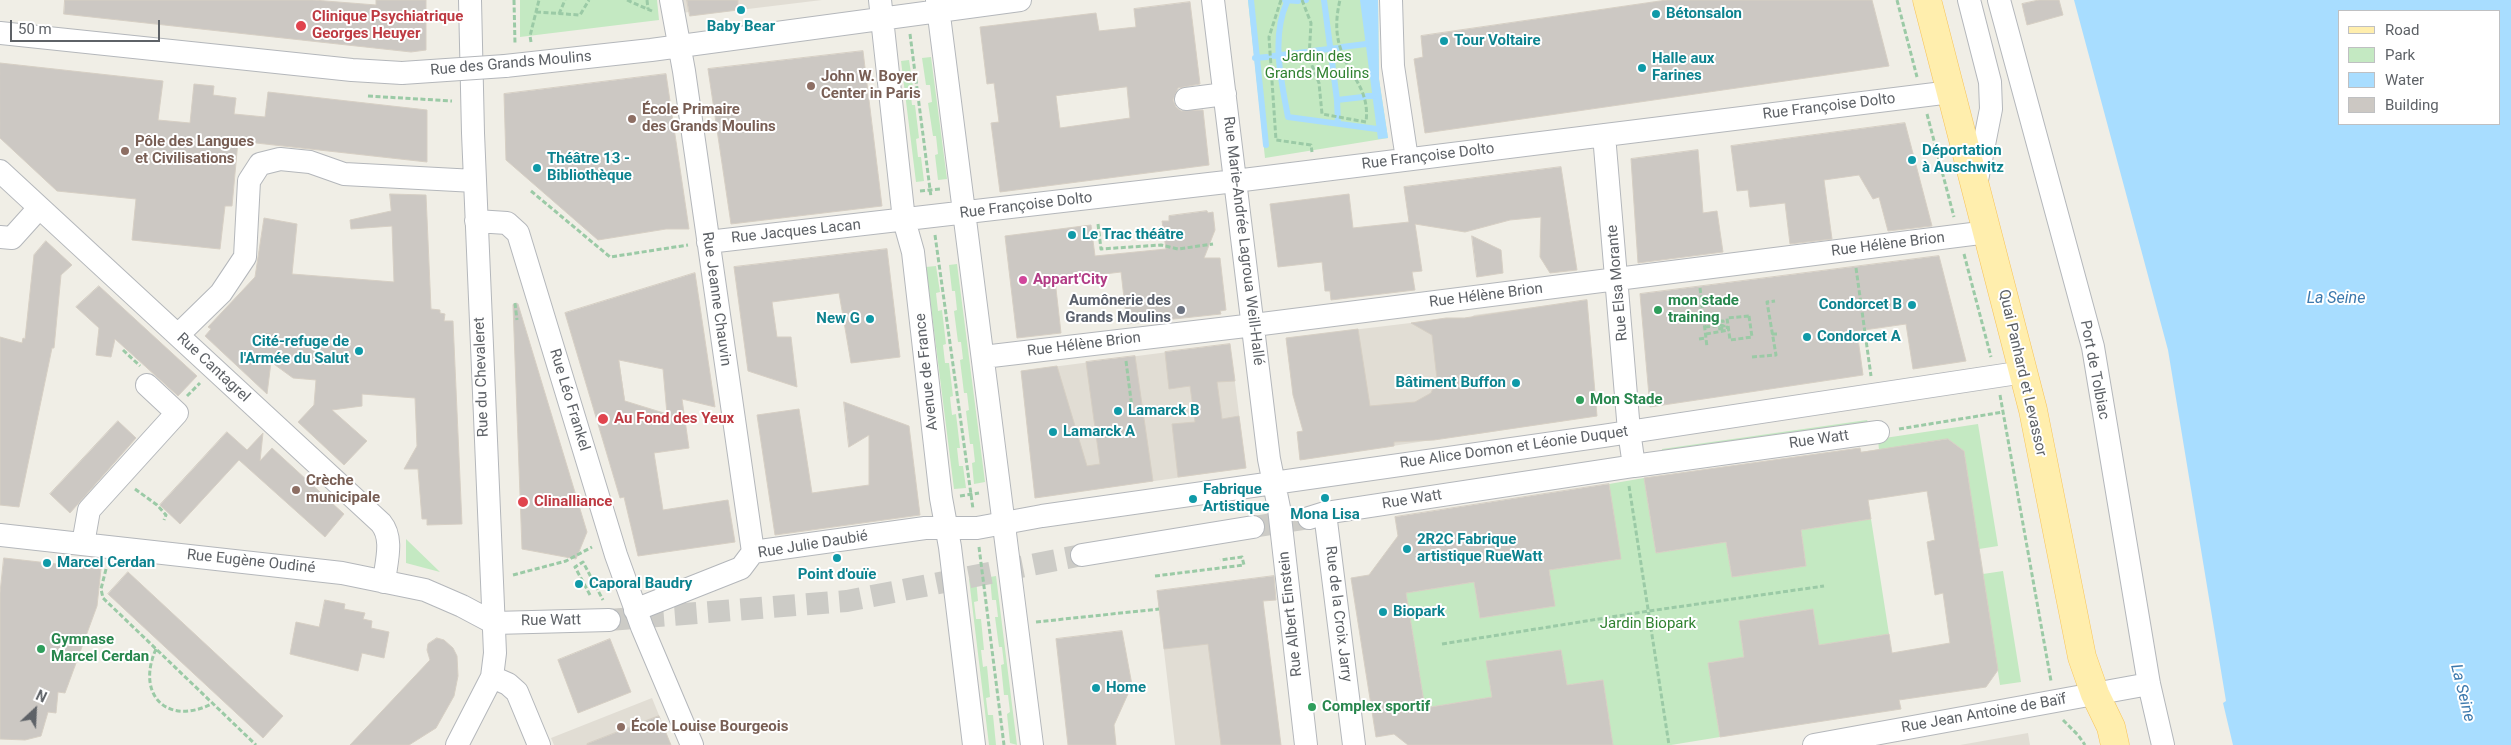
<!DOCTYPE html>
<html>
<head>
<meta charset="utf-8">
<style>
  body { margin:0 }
  #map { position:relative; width:2511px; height:745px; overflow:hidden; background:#f0eee6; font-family:Roboto,sans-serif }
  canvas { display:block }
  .legend { position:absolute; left:2338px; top:10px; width:162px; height:115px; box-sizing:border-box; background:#fff; border:1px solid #bfc0c2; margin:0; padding:6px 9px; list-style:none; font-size:15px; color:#5e6267 }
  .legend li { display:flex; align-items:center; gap:10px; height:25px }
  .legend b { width:25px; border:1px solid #bfc0c2 }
  .north { position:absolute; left:10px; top:685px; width:50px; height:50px; -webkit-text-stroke:4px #fff; paint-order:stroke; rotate:25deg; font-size:14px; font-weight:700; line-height:20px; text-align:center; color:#5e6267 }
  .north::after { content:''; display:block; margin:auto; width:18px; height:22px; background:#5e6267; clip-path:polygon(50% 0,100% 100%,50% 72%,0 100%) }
  .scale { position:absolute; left:10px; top:20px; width:150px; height:22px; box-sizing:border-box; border:2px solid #5e6267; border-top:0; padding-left:6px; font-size:15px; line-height:18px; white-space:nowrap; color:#5e6267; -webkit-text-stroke:4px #fff; paint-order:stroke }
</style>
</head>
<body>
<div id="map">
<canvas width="2511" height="745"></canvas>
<ul class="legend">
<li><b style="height:6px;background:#ffeead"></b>Road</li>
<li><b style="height:14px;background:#c4e9c2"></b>Park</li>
<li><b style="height:14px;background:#a8ddff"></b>Water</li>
<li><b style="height:14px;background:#ccc8c3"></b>Building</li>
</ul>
<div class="north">N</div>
<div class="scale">50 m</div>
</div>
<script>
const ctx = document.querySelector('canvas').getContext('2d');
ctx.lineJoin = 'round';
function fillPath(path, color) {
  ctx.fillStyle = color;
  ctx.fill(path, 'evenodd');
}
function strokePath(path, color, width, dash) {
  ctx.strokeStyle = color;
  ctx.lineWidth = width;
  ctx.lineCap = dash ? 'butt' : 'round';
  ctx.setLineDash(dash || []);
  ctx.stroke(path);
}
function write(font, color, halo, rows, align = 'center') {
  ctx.font = font + ' Roboto,sans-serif';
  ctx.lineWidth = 4;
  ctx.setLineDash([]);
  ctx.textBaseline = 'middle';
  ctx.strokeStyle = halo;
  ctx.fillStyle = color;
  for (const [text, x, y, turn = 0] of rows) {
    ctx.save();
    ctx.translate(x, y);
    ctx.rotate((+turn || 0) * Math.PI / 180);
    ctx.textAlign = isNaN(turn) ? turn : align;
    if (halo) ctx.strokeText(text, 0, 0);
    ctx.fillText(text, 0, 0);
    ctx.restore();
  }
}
fillPath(new Path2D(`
  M681 0H822L690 16 689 12 683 13Z
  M1587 300 1597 416 1471 435V432L1465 435 1300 460 1297 432 1306 431 1304 408 1296 406 1293 395 1286 338 1427 321 1471 318 1474 315Z
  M1230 344 1246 468 1035 498 1021 371Z
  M1260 578 1281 745H1175L1157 591Z
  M652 698 671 745H554L551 738Z
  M2028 733 2030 745H1960Z`), '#e1ddd4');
fillPath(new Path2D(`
  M520 0H657L659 20 520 37Z
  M1248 0H1378L1379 79 1388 138 1265 158Z
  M931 57 947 179 938 180 935 155 938 154 936 136H933L928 103 932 102 930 85H926L922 58Z
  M909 60 913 86 910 87 912 105H915L919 138 916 139 918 157H921L924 181 916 182 901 61Z
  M957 264 985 482 974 484 972 463 975 462 973 444H970L966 411 969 410 967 393H964L960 360 963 359 961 342H958L954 311 957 310 955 291H952L949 265Z
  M936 266 940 292 936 293 938 311 942 310 946 344 943 345 945 363H949L953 396 950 397 952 415 956 414 960 448H957L959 466H963L966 488 954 489 926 267Z
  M1867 420 1868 422 1662 452V449Z
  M1978 424 1998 546 1979 549 1964 451 1948 439 1879 450 1878 439Z
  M1644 478 1656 553 1726 542 1732 577 1806 566 1801 530 1871 519 1889 634 1819 645 1813 609 1739 621 1744 657 1708 663 1720 737 1671 745H1613L1603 680 1567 685 1561 650 1487 661 1492 697 1425 708 1406 593 1474 582 1480 618 1554 606 1549 570 1620 559 1609 484Z
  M406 539 440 572 406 563Z
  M2003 571 2021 682 2000 685 1983 574Z
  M996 576 1017 745 1010 743 1007 714 1010 712 1008 695H1004L1001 665 1004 664 1002 647H999L995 617H998L996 600H992L990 577Z
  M976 578 978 601 974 602 976 619H981L984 650H981L983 667 987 666 990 697 986 698 988 715H993L996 745H989L969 579Z`), '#c4e9c2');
fillPath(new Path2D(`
  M1360 0H1378L1379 79 1388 138 1378 139Z
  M2074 0H2511V745H2233L2223 703 2226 701 2168 350ZM2500 11V124H2340V11Z`), '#a8ddff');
strokePath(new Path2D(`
  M1251 0 1266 145
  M1285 0 1298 1
  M1305 0H1306
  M1324 0 1337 100 1363 97
  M1287 2C1271 37 1281 80 1288 117L1377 129
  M1342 47 1366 44
  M1312 51 1338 48
  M1273 56 1306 52
  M1255 58 1267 57
  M1367 96H1373
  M1337 100 1338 123`), '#a8ddff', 6);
const building = new Path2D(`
  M65 0H313L376 5V0H426V50L411 52 64 14Z
  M687 0H738V10L690 16Z
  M1667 0H1872L1889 66 1425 133 1414 59 1423 57 1421 36Z
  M2039 0H2059L2063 15 2027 25 2022 4Z
  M1190 2 1200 84 1178 88 1173 100 1176 107 1181 111 1203 110 1209 165 1000 192 991 123 999 122 994 83 987 84 980 27 1096 13 1099 31 1136 27 1134 9ZM1127 87 1130 118 1060 128 1056 96Z
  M863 51 882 206 731 224 708 69Z
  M0 63 163 81 158 120 190 123 194 84 214 86 213 95 236 98 234 114 265 117 268 92 427 110V162L238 141 232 206H225L220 249 132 240 136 199 57 191 0 138Z
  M666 74 689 229H666L598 240 506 160 504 94Z
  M1905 123 1932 226 1888 231 1879 197 1873 199 1859 175 1824 180 1832 239 1790 244 1785 203 1750 207 1748 190 1737 191 1731 146Z
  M1698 150 1703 213 1717 211 1723 252 1638 263 1631 159Z
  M1561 167 1577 270 1550 273 1540 257 1541 217 1510 220 1465 232 1415 224 1422 271 1412 272 1415 290 1331 300 1330 291H1325L1322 262 1278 267 1270 204 1349 194 1353 228 1409 222 1404 187Z
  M390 194 426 195 431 309 440 310V313L445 314 444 321H453L462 524 427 525V519H422L418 469H404L417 446 415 398 362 394V406L332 410 367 441 344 465 298 422 314 405 316 380 293 378 271 362 267 394 205 336 211 329 208 327 255 277 264 218 297 224 292 274 394 282 392 226 351 229 350 220 391 211Z
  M1207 211 1208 213 1213 212 1215 230 1204 258H1220L1226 310 1220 311 1221 314 1127 324 1121 272 1055 280 1061 333 1017 338 1005 236 1091 225 1095 256 1166 249 1162 221H1169V216Z
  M1472 236 1501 250 1503 273 1477 277Z
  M46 241 72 265 61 275 54 348H52L19 507 0 505V337L22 343 23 338 25 339 34 255Z
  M887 249 900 357 851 363 839 293 772 302 777 337H791L797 387 748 371 734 267Z
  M1939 256 1966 361 1913 369 1906 324 1857 331 1863 375 1650 407 1640 294Z
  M695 273 715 407 682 399 689 448 654 453 663 510 728 500 735 542 638 556 624 497 620 498 565 313ZM619 360 663 369 667 414 625 401Z
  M99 286 197 376 178 396 115 339 111 357 96 355 99 328 76 307Z
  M1587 300 1597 416 1434 440 1394 442V446L1300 460 1297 432 1303 431 1293 395 1286 338 1358 329 1370 406 1415 402 1431 393 1437 379 1432 335 1411 323 1446 318H1464Z
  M518 304 587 532 576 559 522 549 513 305Z
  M1230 344 1235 381 1217 382 1222 419 1239 416 1246 468 1178 477 1172 424 1195 422 1190 386 1169 389 1165 352Z
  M1135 356 1153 481 1035 498 1021 371 1057 366 1087 466 1100 464 1086 362Z
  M844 402 909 426 920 515 775 535 757 415 799 409 812 493 869 485V435L849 447Z
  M118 421 136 438 70 513 50 494Z
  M227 432 247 450 263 433 260 461 272 448 344 514 325 537 239 460 180 524 160 505Z
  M1948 439 1964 451 1998 670 1986 687 1899 700 1901 709 1720 737 1708 663 1744 657 1739 621 1813 609 1819 645 1889 634 1892 653 1950 643 1943 593 1935 595 1927 542 1935 540 1927 491 1868 500 1871 519 1801 530 1806 566 1732 577 1726 542 1656 553 1644 478 1860 448 1861 452Z
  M1609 484 1621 559 1549 570 1555 606 1480 618 1474 582 1406 593 1425 708 1492 697 1486 661 1561 650 1567 685 1603 680 1613 745H1408L1394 734 1376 737 1351 578 1369 575 1398 536 1395 517Z
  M4 558 101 569 97 606 65 693 58 692 56 713 48 712 41 736 25 740 0 739V593Z
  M128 572 283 716 263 738 108 594Z
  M1274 576 1276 600 1263 601 1281 745H1221L1208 644 1164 649 1157 591Z
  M325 600 345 604 344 609 365 613 363 619 372 621 371 628 389 632 384 658 362 653 358 671 290 654 296 622 319 627Z
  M1122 631 1132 685 1114 725 1116 745H1068L1056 639Z
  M437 638 444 640 453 648 457 656 458 676 454 696 436 728 409 745H350L430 660 427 650 428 644Z
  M610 639 631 692 578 713 558 660Z
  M659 716 671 745H587V744Z`);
fillPath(building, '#ccc8c3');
strokePath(building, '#d6cfc4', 1);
strokePath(new Path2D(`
  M1253 527 1309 518
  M609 620 847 601 1082 555`), '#cccbc6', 22, [22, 11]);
const minor = new Path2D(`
  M671 0 684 71 753 552
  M880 0 904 220 913 252 941 498 950 547 974 745
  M937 0 1032 745
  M1213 0 1269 459 1279 508 1306 745
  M1391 0 1393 66 1407 159
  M1969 0 1990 82 1991 109 1976 185
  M1999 0 2093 347 2149 684 2163 745
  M0 33 352 70 402 73
  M505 66 651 50 1020 0
  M1186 99 1225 94
  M0 171 381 523C394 539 386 562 384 582
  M476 221 507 223 518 233 616 555 642 627 692 745
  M0 237 12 238 39 208
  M708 242 1235 181 1951 92
  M178 335 221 293 245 257 249 181 260 164 280 159 310 162 344 174 475 181
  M983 357 1254 325 1988 232
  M1634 466 1878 432
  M1325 513 1354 745
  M1309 518 1325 513 1634 466 1629 431 1604 135
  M0 535 342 573 425 590 462 606 494 623 609 620
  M83 544 89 510 177 413 147 385
  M1082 555 1253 527
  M635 610 741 568 753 552 925 528H977L1042 516 1603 436 2024 372
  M492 677 508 684 517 692 539 745
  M457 745 492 677 495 653 473 133 470 0
  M1814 745 2149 684`);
const major = new Path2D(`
  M1927 0 2033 410 2082 657 2095 694 2111 727 2115 745`);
strokePath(minor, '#b4b7bb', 24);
strokePath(major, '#f7c359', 29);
strokePath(new Path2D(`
  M514 0 515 44
  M627 0 652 11
  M647 0 648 9
  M1281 0 1269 37 1276 140 1311 145 1312 152
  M1302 0 1311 23 1309 58 1319 83 1322 114 1366 122C1370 89 1350 77 1341 50 1335 33 1336 17 1340 0
  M1897 0 1917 77
  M536 12 580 15 589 0
  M559 14 565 0
  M910 34 931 197
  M531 42 530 36 539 0
  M368 96 452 101
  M1927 114 1954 217
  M531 191 610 257 688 245
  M920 191 941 189
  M1098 224 1101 249 1161 245 1178 249 1213 244
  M935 235 973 509
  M1964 254 1991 357
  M1856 268 1871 376
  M1700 288 1707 347
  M515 303 517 320
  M1749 316 1752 337 1730 340 1727 318Z
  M1720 325 1724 326 1723 321H1718V329L1728 327
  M1705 327 1715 326
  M1706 334 1729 330
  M1772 334H1779
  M1699 339 1706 338
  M123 350 140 366
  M1752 357 1776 355 1767 302 1775 301
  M1126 361 1132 408
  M2000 395 2051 681
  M187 396 200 383
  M1899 429 2003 412
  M1629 486 1669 745
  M135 489 157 505 166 515 164 520
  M960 496 979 493
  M979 547 1004 745
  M106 569 101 589 103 598 256 745
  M513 575 566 561 592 547
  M1155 576 1244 565 1242 557 1220 560
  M590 595 575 567 583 562 603 600
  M1036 622 1159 609
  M1442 644 1649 611 1824 586
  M156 649C135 696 169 727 213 703
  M2063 720 2078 735 2085 745`), '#9bcaa6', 3, [5, 2.5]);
strokePath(minor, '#fff', 22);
strokePath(major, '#ffeead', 28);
const minorBridge = new Path2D(`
  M402 73 505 66`);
strokePath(minorBridge, '#b4b7bb', 24, []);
strokePath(new Path2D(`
  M1715 326 1720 325`), '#9bcaa6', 3, [5, 2.5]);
strokePath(minorBridge, '#fff', 22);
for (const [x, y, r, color] of [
  [741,10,5,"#0f9aa8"],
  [1656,14,5,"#0f9aa8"],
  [301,26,6,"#e0444e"],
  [1444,41,5,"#0f9aa8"],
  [1642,68,5,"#0f9aa8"],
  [811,86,5,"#8d6e63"],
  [632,119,5,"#8d6e63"],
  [125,151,5,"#8d6e63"],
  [1912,160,5,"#0f9aa8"],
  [537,168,5,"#0f9aa8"],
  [1072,235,5,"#0f9aa8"],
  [1023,280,5,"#d1479c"],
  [1912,305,5,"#0f9aa8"],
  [1181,310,5,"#6b7280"],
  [1658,310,5,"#2e9e5b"],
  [870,319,5,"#0f9aa8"],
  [1807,337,5,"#0f9aa8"],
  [359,351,5,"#0f9aa8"],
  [1516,383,5,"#0f9aa8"],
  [1580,400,5,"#2e9e5b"],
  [1118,411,5,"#0f9aa8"],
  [603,419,6,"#e0444e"],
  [1053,432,5,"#0f9aa8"],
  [296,490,5,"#8d6e63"],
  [1325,498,5,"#0f9aa8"],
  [1193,499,5,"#0f9aa8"],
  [523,502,6,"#e0444e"],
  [1407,549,5,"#0f9aa8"],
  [837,558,5,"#0f9aa8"],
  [47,563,5,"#0f9aa8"],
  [579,584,5,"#0f9aa8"],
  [1383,612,5,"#0f9aa8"],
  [41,649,5,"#2e9e5b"],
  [1096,688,5,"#0f9aa8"],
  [1312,707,5,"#2e9e5b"],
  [621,727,5,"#8d6e63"]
]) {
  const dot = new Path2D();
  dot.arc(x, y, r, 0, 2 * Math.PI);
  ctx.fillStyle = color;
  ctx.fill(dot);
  strokePath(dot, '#fff', 2);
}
write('bold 15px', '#0d838f', '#fff', [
  ["Bétonsalon",1666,14],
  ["Baby Bear",741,27,"center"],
  ["Tour Voltaire",1454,41],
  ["Halle aux",1652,59],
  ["Farines",1652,76],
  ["Déportation",1922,151],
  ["à Auschwitz",1922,168],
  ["Théâtre 13 -",547,159],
  ["Bibliothèque",547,176],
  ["Le Trac théâtre",1082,235],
  ["Condorcet B",1902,305,"right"],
  ["New G",860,319,"right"],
  ["Condorcet A",1817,337],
  ["Cité-refuge de",349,342,"right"],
  ["l'Armée du Salut",349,359,"right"],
  ["Bâtiment Buffon",1506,383,"right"],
  ["Lamarck B",1128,411],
  ["Lamarck A",1063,432],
  ["Fabrique",1203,490],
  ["Artistique",1203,507],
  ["Mona Lisa",1325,515,"center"],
  ["2R2C Fabrique",1417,540],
  ["artistique RueWatt",1417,557],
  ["Marcel Cerdan",57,563],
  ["Point d'ouïe",837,575,"center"],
  ["Caporal Baudry",589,584],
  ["Biopark",1393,612],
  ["Home",1106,688]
], 'left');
write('bold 15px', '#be3a42', '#fff', [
  ["Clinique Psychiatrique",312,17],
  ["Georges Heuyer",312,34],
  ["Au Fond des Yeux",614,419],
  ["Clinalliance",534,502]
], 'left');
write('15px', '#318231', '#fff', [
  ["Jardin des",1317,57],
  ["Grands Moulins",1317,74],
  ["Jardin Biopark",1648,624]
]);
write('15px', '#5e6267', '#fff', [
  ["Rue des Grands Moulins",511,64,-5],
  ["Rue Françoise Dolto",1829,107,-7],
  ["Rue Françoise Dolto",1428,157,-7],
  ["Rue Françoise Dolto",1026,206,-7],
  ["Rue Jacques Lacan",796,232,-6],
  ["Rue Marie-Andrée Lagroua Weill-Hallé",1243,241,83],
  ["Rue Hélène Brion",1888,245,-7],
  ["Rue Elsa Morante",1618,283,-95],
  ["Rue Hélène Brion",1486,296,-7],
  ["Rue Jeanne Chauvin",716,299,82],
  ["Rue Hélène Brion",1084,345,-7],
  ["Rue Cantagrel",213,368,43],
  ["Port de Tolbiac",2094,370,79],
  ["Avenue de France",927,372,-96],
  ["Quai Panhard et Levassor",2022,373,77],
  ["Rue du Chevaleret",482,377,-92],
  ["Rue Léo Frankel",569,400,73],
  ["Rue Watt",1819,440,-8],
  ["Rue Alice Domon et Léonie Duquet",1514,448,-8],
  ["Rue Watt",1412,500,-9],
  ["Rue Julie Daubié",813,545,-9],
  ["Rue Eugène Oudiné",251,562,6],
  ["Rue Albert Einstein",1291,614,-96],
  ["Rue de la Croix Jarry",1338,614,83],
  ["Rue Watt",551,621,-1],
  ["Rue Jean Antoine de Baïf",1984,714,-10]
]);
write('bold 15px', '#785e54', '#fff', [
  ["John W. Boyer",821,77],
  ["Center in Paris",821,94],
  ["École Primaire",642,110],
  ["des Grands Moulins",642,127],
  ["Pôle des Langues",135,142],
  ["et Civilisations",135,159],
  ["Crèche",306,481],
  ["municipale",306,498],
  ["École Louise Bourgeois",631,727]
], 'left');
write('bold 15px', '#b23c85', '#fff', [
  ["Appart'City",1033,280]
], 'left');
write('bold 15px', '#5b616d', '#fff', [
  ["Aumônerie des",1171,301],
  ["Grands Moulins",1171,318]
], 'right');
write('bold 15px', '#27864d', '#fff', [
  ["mon stade",1668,301],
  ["training",1668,318],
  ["Mon Stade",1590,400],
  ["Gymnase",51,640],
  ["Marcel Cerdan",51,657],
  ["Complex sportif",1322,707]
], 'left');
write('italic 16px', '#3c79ad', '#fff', [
  ["La Seine",2336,299],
  ["La Seine",2462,693,76]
]);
</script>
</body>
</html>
